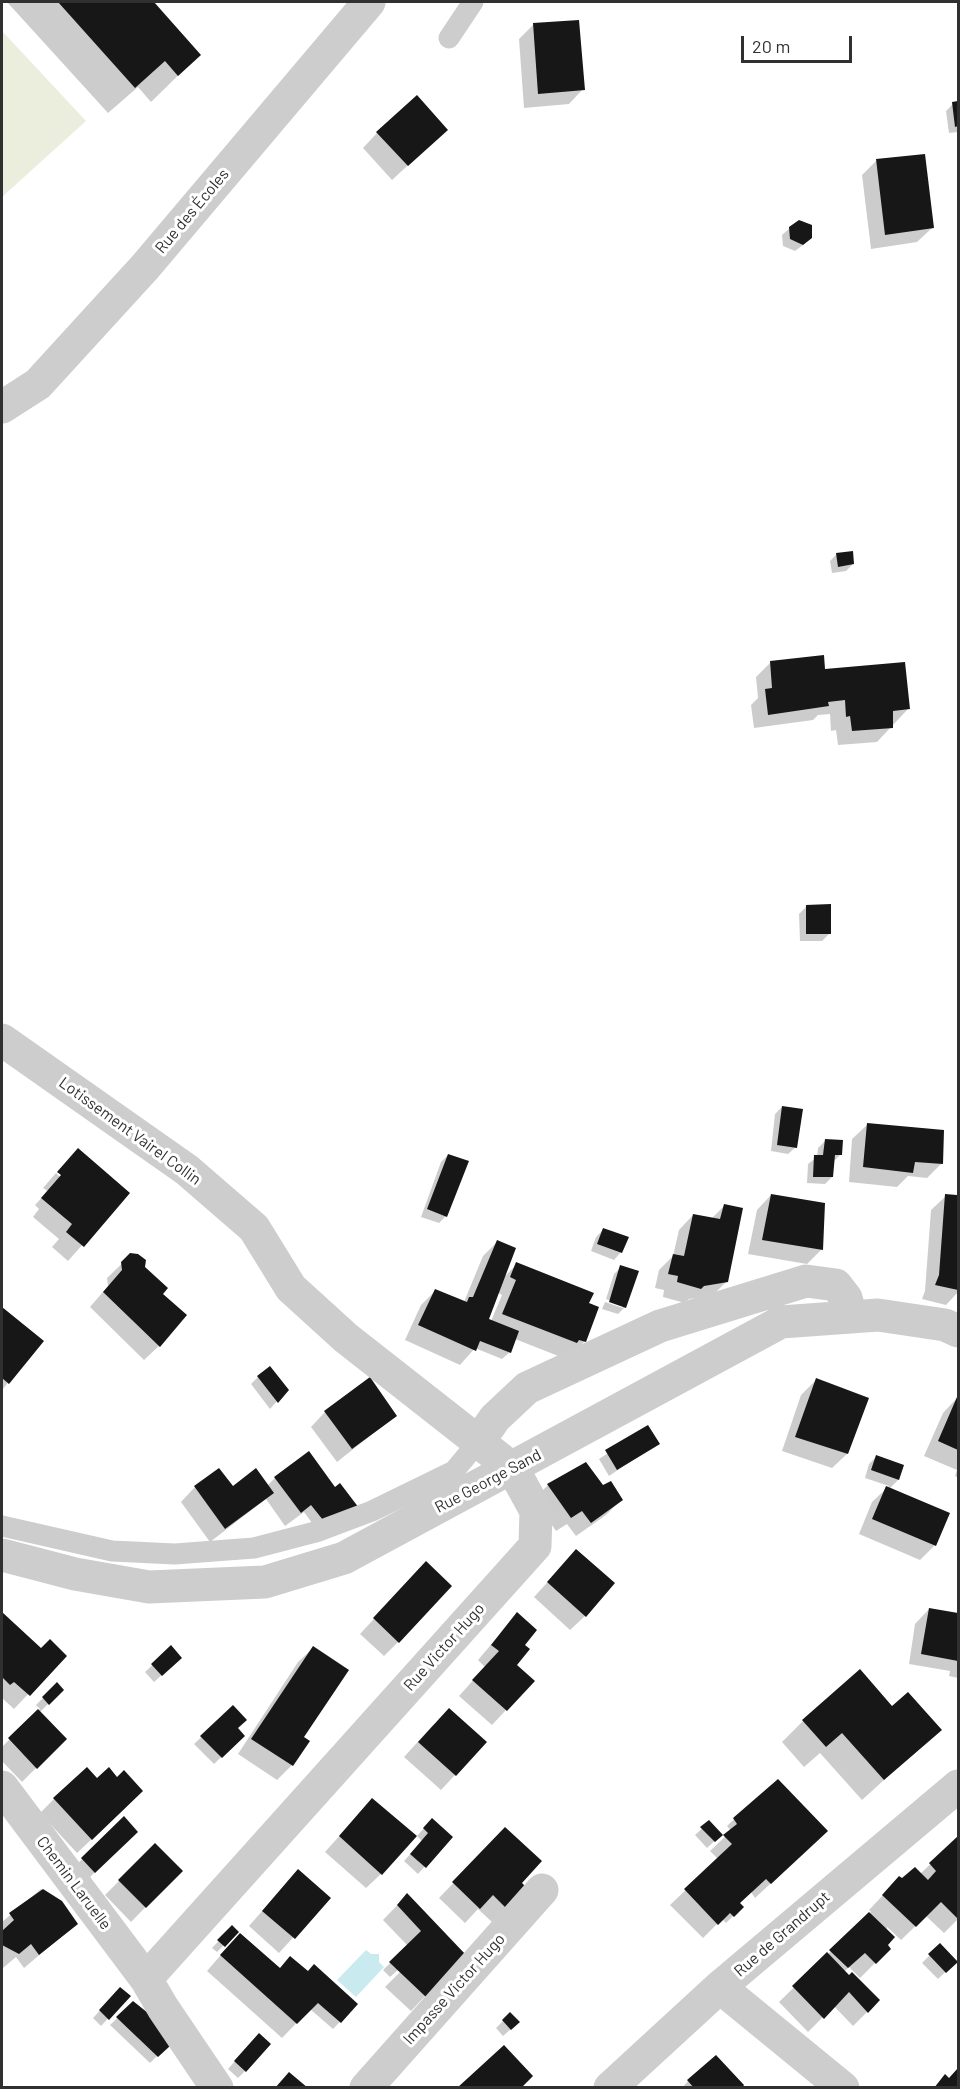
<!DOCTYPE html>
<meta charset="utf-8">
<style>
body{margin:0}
#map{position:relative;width:960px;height:2089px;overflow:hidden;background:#fff;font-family:Barlow,sans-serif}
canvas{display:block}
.frame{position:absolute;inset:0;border:3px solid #303030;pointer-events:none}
.scale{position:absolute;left:741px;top:36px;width:111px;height:27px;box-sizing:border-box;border:3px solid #303030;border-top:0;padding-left:8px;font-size:18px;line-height:21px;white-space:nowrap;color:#303030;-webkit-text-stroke:4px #fff;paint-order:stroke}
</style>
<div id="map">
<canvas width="960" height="2089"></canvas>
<div class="frame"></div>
<div class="scale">20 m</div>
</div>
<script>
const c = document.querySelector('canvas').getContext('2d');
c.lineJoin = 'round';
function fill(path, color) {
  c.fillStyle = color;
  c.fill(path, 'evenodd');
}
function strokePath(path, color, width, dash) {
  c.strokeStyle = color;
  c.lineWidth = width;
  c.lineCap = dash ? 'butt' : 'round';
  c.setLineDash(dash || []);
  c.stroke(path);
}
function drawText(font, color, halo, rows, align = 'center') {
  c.font = font + ' Barlow,sans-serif';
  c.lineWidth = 6;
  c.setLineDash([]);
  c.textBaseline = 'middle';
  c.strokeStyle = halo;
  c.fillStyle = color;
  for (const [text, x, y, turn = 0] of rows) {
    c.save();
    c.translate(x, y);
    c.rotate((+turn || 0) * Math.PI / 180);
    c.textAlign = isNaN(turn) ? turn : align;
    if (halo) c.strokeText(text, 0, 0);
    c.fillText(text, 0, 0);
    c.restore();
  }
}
fill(new Path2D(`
 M2,31L86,121L2,197Z`), '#ebeddd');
fill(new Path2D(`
 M366,1950L371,1954H379V1962L384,1967L356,1997L337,1980Z`), '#c9eaee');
fill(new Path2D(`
 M7,2H123L126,4L128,2H152L199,55L151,102L138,87L108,113Z
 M534,24L583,89L569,104L524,108L519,39Z
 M958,103V132L949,133L946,111L953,104Z
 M377,133L431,144L392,180L363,148Z
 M876,161L932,228L917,242L871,249L862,175Z
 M790,228L803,245L795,251L783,246L782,235Z
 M837,554L853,564L846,571L832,573L830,561Z
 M771,662L824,671L908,709L877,742L838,745L836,730L831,731L830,714L818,715L813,720L754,728L751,705L758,698L756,677Z
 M806,907L829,934L822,941H800L799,914Z
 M782,1107L796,1147L788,1154L771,1151L775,1114Z
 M867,1125L942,1163L927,1178L908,1176L897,1187L849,1182L852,1139Z
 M825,1141L840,1155L833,1162L832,1177L825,1184L807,1183L808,1164L817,1157L818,1148Z
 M78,1150L128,1193L68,1261L52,1247L59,1239L33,1217L39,1209L35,1205L48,1191L43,1188L56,1173L61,1178L63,1175L58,1171Z
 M448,1155L446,1216L439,1223L421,1217L441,1162Z
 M771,1195L821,1250L807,1264L748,1254L757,1210Z
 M946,1196L954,1225H958V1292L946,1305L922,1299L925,1291L931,1210Z
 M724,1206L727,1281L712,1296L689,1299L685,1303L663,1297L664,1290L655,1288L659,1270L673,1256L679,1230L693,1215L711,1219Z
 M603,1230L621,1252L614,1260L591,1251L596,1237Z
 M498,1241L503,1278L517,1264L587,1304L585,1341L570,1356L561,1357L515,1339L510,1352L502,1359L475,1348L460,1365L405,1340L421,1305L435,1291L464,1302L483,1256ZM497,1292L502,1295L491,1321L484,1326Z
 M131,1255L161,1294L159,1346L144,1360L90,1307L108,1286L107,1278Z
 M621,1267L625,1307L618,1314L602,1309L605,1302L623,1308V1305L606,1299L614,1274Z
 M2,1309L42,1341L2,1390Z
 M258,1377L287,1390L270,1409L251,1384Z
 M816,1380L847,1454L832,1468L782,1451L801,1395Z
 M957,1398L958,1399V1478L955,1476L957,1470L924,1456L943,1413Z
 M325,1412L395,1416L337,1462L311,1427Z
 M647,1427L658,1443L609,1476L599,1459Z
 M876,1457L902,1466L898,1480L889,1489L948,1514L934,1546L920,1560L859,1534L872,1502L889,1486L865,1478L869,1464Z
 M275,1478L333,1487L357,1508L315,1527L304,1512L285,1526L266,1499L210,1542L181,1502L195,1487L267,1486Z
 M548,1485L602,1487L621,1500L606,1515L576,1536L567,1524L556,1531L534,1499Z
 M576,1551L585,1616L570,1630L534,1597Z
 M412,1578L398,1642L384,1656L360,1634Z
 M929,1609L958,1614V1678L949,1676L950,1671L909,1664L915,1624Z
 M2,1614L41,1650L64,1656L14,1709L2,1698Z
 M517,1614L522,1645L515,1665L506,1710L492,1725L459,1696L485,1667L478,1660Z
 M171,1648L173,1665L154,1682L145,1672Z
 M313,1648L301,1738L308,1741L292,1765L277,1780L238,1754L298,1662Z
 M57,1684L62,1690L40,1712L65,1739L22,1782L2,1761V1747L40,1709L36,1705Z
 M233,1707L236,1728L243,1736L214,1764L194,1744Z
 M891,1708L939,1730L862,1800L820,1753L804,1767L782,1742L803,1721Z
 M434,1724L455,1775L441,1790L404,1757Z
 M54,1799L127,1806L77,1853L40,1813Z
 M358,1815L381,1874L366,1888L325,1852Z
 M124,1819L136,1832L88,1879L75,1866Z
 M734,1819L812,1845L755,1898L751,1892L739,1903L735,1914L726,1923L722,1919L703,1938L670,1905L718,1859L710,1851L731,1831L727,1826Z
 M709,1822L721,1835L707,1848L695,1835Z
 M425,1827L451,1837L418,1874L404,1861L422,1841L417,1836Z
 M958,1838V1919L944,1933L926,1916L901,1940L887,1927L886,1945L889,1949L860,1978L849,1967L844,1972L867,2012L853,2026L834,2006L808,2032L779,2002L871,1912L869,1910L885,1893L902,1880L920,1874Z
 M491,1844L525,1889L492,1922L478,1909L465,1923L439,1898Z
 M155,1845L181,1871L131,1922L105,1895Z
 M284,1886L329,1898L279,1953L249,1926Z
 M41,1889L61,1902L76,1924L24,1968L16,1957L3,1968L2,1922Z
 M407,1895L464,1955L411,2011L385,1987L402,1970H398L390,1977L383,1970L408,1946L383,1920Z
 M232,1927L237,1932L217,1952L212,1948Z
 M940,1945L956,1962L938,1979L922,1963Z
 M226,1949L279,1970L307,1972L356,2005L333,2029L310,2009L282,2038L207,1971Z
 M120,1989L129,1996L101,2026L93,2018Z
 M133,2003L168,2045L150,2063L110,2025Z
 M510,2014L511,2029L503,2036L496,2028Z
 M252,2042L245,2071L238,2078L228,2069Z
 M688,2081L740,2088H682Z`), '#0003');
fill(new Path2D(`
 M58,2H154L201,55L178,76L165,61L135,88Z
 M579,20L585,90L538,94L533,23Z
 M417,95L448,130L408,166L376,132Z
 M958,101V126L955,127L952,102Z
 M925,154L934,228L885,235L876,159Z
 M799,220L812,225V238L803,245L790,239L789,227Z
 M853,551L854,564L838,567L836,553Z
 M824,655L825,669L905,662L910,709L893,711V728L852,731L850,716L846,717L845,700L828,702L829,706L768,715L765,689L772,688L770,661Z
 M831,904V934H806V905Z
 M782,1106L803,1109L797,1148L777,1145Z
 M867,1123L944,1130L943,1164L915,1162L913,1173L863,1167Z
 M825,1139L843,1140L842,1155H835L833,1177H813L814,1155H823Z
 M78,1148L130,1193L84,1247L66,1232L72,1224L41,1198L61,1175L57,1172Z
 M448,1154L469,1161L447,1217L427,1209Z
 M771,1194L825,1203L823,1250L762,1240Z
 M945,1194L957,1195L958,1290L935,1285L939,1275Z
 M724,1204L743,1208L728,1282L704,1286L701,1289L677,1282L678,1276L668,1274L673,1254L684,1256L693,1214L720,1219Z
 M603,1228L629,1237L622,1253L597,1244Z
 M497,1240L516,1248L489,1319L519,1331L511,1353L480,1341L476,1351L418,1325L435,1289L467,1302L469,1297H473Z
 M130,1253L138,1254L146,1260L145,1267L168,1288L163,1294L187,1315L160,1347L103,1292L122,1270L121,1262Z
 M516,1262L594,1293L589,1303L599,1307L586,1342L579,1340L577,1343L502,1314L516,1280L510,1277Z
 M620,1265L639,1271L626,1308L609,1302Z
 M2,1307L44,1341L9,1384L2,1378Z
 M270,1366L289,1390L278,1403L257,1376Z
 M370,1377L397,1416L352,1449L324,1411Z
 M816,1378L869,1398L848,1454L795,1437Z
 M957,1397H958V1450L938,1441Z
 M648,1425L660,1444L617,1470L605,1450Z
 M309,1451L335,1487L340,1483L359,1508L323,1520L311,1505L301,1513L274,1477Z
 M876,1455L904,1465L899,1480L871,1470Z
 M586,1462L603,1485L611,1481L623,1500L591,1523L582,1511L571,1518L547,1484Z
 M219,1468L233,1486L256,1468L274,1493L225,1529L194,1486Z
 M886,1486L950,1513L936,1546L872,1519Z
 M576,1549L615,1583L586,1617L547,1582Z
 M426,1561L452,1586L399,1643L373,1618Z
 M929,1608L958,1613V1661L921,1654Z
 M2,1612L41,1648L50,1639L67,1656L30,1696L14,1682L10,1685L2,1677Z
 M517,1612L537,1630L525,1645L530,1649L517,1665L535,1681L507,1711L472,1680L499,1651L491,1645Z
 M171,1645L182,1658L162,1676L151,1664Z
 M313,1646L349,1670L304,1737L310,1741L293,1766L251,1739Z
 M860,1669L892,1706L908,1692L942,1730L884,1780L842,1733L826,1747L802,1720Z
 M57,1682L64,1690L49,1705L42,1697Z
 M233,1705L247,1720L238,1728L245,1736L222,1758L200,1736Z
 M449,1708L487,1742L456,1776L418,1742Z
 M38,1709L67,1739L37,1769L8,1738Z
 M87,1767L97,1778L109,1767L117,1777L124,1770L143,1791L92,1840L53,1798Z
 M778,1779L828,1831L771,1884L766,1879L740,1903L744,1907L734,1917L730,1913L718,1925L684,1889L732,1844L723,1835L737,1824L733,1818Z
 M372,1798L417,1836L382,1875L339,1836Z
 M124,1816L138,1832L95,1873L81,1858Z
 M432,1818L453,1837L426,1868L410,1854L428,1833L423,1828Z
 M709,1820L723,1835L715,1842L700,1827Z
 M505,1827L542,1861L522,1883L528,1889L507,1909L493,1895L480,1909L452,1882Z
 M958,1836V1919L941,1902L916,1927L882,1895L899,1876L902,1878L915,1867L928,1880L936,1871L929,1863Z
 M155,1843L183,1871L146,1908L118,1880Z
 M298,1869L331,1898L295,1939L262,1911Z
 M43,1889L62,1901L78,1924L39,1955L31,1944L19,1954L2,1945V1931L14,1920L9,1913Z
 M407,1893L466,1955L426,1997L389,1962L421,1931L397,1905Z
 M869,1912L895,1937L888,1945L891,1949L876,1964L865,1953L848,1968L829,1950Z
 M232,1925L239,1932L225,1947L217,1940Z
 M240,1933L280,1968L290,1956L308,1971L314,1964L358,2004L341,2023L318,2003L297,2024L220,1955Z
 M940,1943L958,1962L946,1973L928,1954Z
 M827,1952L849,1975L852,1972L880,2000L868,2013L849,1992L824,2019L792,1986Z
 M120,1987L131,1996L109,2020L99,2010Z
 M133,2001L153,2017L170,2046L158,2057L116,2017Z
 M510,2012L520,2022L511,2030L502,2020Z
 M259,2033L271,2044L246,2072L234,2061Z
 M504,2045L533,2076L521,2088H457Z
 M716,2055L744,2085L742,2088H694L687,2080Z
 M958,2068V2088H934L945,2074L949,2078Z
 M289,2072L308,2088H275Z`), '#171717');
strokePath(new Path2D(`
 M449,38L473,2
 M2,1526L112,1551L175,1554L254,1548L319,1531L372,1511L454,1471L479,1441`), '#cdcdcd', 21);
strokePath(new Path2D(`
 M2,407L38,384L145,267L369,2
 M2,1040L187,1170L254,1228L291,1288L346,1338L513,1469L536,1511L535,1546L146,1979L163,2008L217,2088
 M479,1441L495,1418L527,1388L660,1326L806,1281L836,1285L846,1298L851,1317
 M2,1555L75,1574L149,1587L265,1582L344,1558L781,1322L878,1315L945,1325L958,1331
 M2,1787L146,1979
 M722,1985L733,1998L843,2088
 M366,2088L542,1890
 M610,2088L722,1985L958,1786`), '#cdcdcd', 33);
drawText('16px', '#303030', '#fff', [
 ["Rue des Écoles",192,211,-50],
 ["Lotissement Vairel Collin",130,1131,36],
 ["Rue George Sand",488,1481,-28],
 ["Rue Victor Hugo",444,1647,-48],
 ["Chemin Laruelle",74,1883,53],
 ["Rue de Grandrupt",782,1934,-41],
 ["Impasse Victor Hugo",454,1989,-48]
]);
</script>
